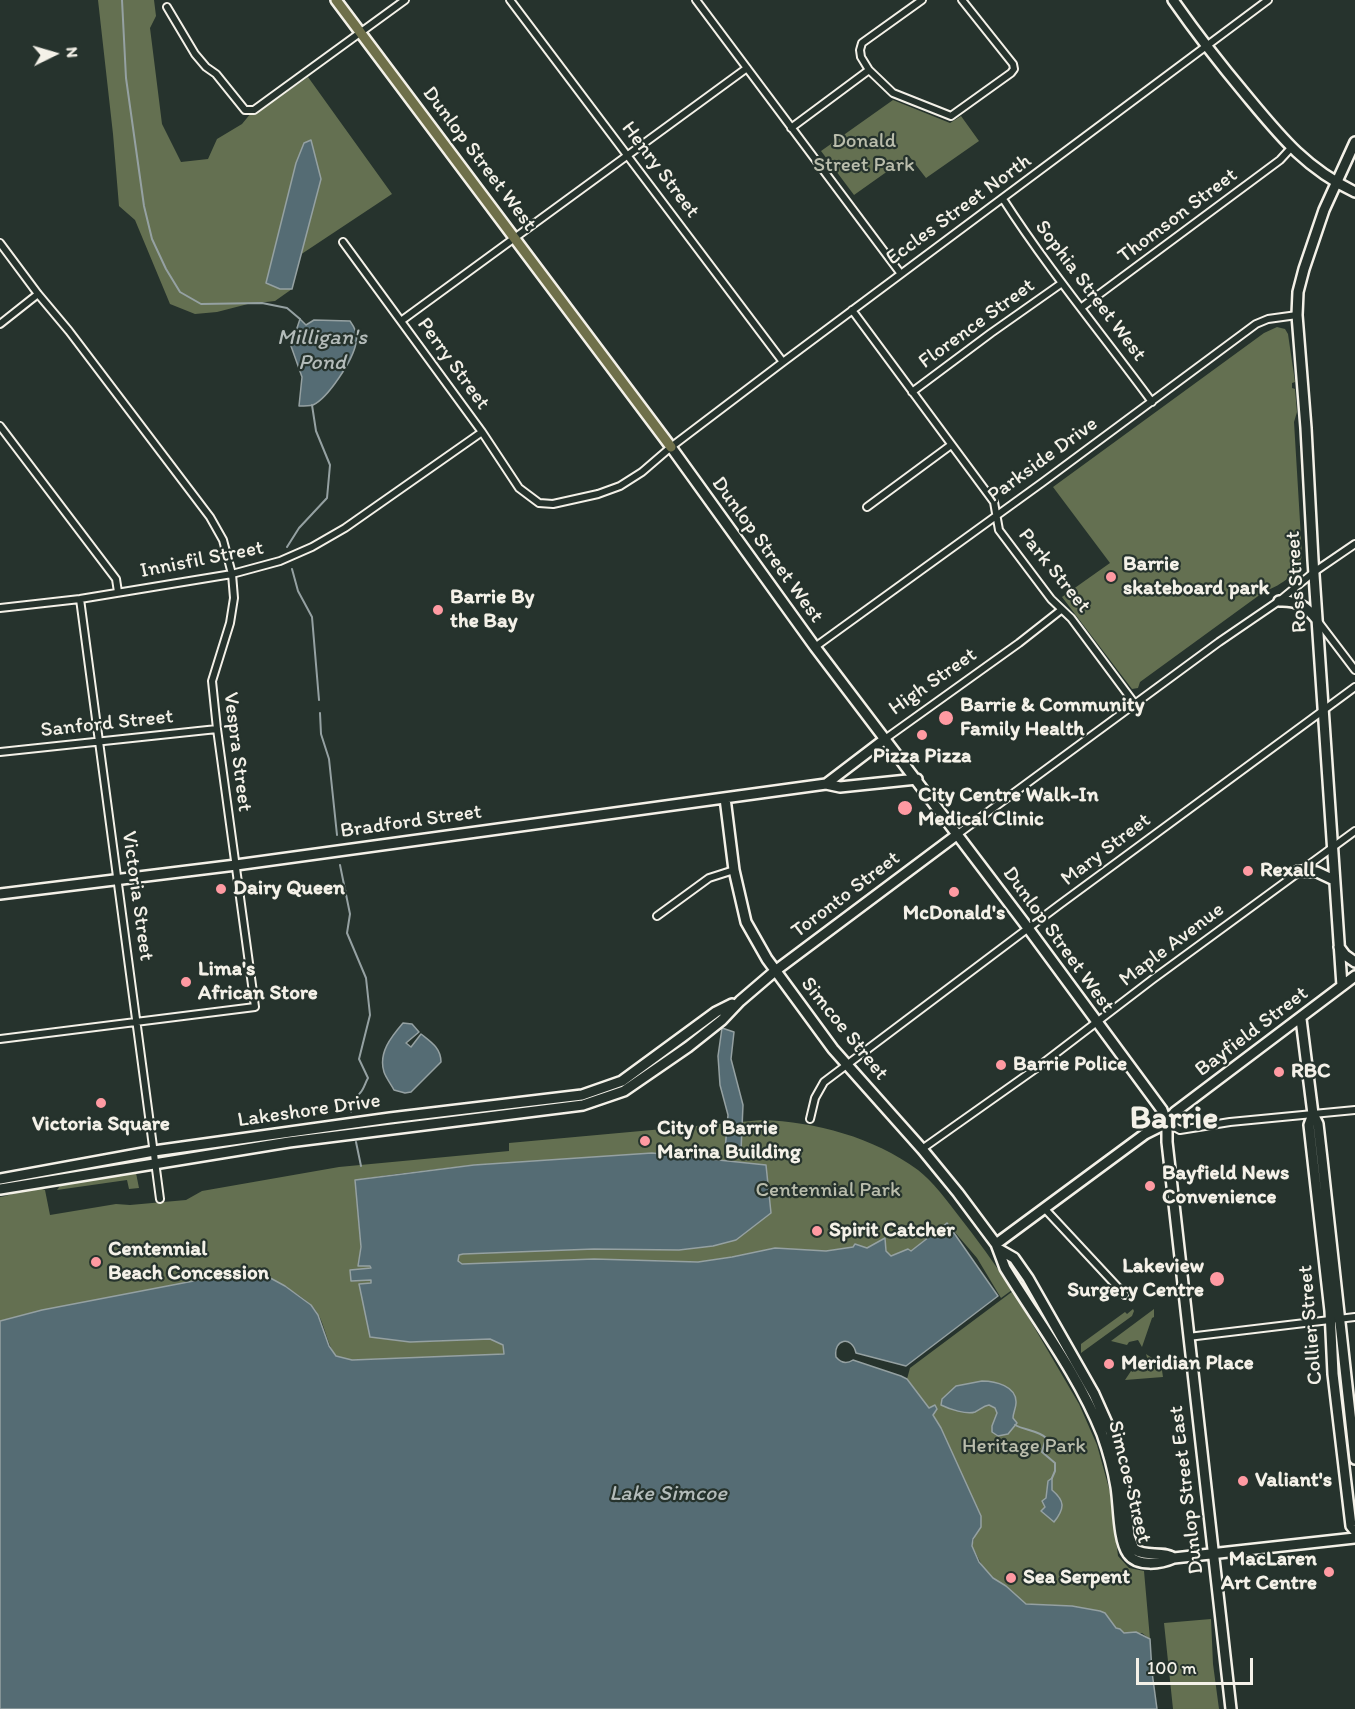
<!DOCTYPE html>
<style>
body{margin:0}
#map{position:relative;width:1355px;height:1709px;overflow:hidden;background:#26332d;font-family:Itim,sans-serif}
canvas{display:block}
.north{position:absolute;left:24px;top:24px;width:60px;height:60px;-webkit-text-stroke:4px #26332d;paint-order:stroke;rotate:85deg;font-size:16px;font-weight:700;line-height:24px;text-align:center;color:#f4f1e8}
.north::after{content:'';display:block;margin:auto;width:21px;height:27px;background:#f4f1e8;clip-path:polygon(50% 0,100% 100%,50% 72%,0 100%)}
.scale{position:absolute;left:1136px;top:1658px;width:117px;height:27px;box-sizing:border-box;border:3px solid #f4f1e8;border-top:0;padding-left:8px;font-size:18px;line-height:21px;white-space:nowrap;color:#f4f1e8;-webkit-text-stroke:4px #26332d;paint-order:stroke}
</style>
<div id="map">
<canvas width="1355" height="1709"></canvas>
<div class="north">N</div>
<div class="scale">100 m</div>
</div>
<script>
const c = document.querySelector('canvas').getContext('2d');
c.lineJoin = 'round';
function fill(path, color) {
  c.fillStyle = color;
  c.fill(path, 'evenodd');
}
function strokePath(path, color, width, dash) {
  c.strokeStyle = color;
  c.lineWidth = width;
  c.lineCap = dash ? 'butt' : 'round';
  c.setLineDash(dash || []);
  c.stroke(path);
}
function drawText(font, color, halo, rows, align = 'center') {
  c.font = font + ' Itim,sans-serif';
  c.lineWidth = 4.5;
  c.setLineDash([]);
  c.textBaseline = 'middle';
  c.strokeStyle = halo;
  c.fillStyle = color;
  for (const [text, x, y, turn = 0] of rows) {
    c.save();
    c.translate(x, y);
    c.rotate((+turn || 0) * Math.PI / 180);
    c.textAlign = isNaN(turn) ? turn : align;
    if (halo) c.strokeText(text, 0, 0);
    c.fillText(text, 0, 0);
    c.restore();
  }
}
fill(new Path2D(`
 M98,0H154L156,16L150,28L162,124L181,162L208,159L217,139L242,124L256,107L278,98L308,77L392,194L300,255L321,179L304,143L296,163L266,283L280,289H292L275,301L248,304L217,312L195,314L170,304L135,220L119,206L113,134Z
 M893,100L950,123L961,116L979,141L926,178L909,156L854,195L821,151Z
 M1277,327L1285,329L1288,334L1295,382L1292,383V388L1295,389L1297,412L1294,422L1302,555C1299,573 1282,585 1265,591L1140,682L1138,688L1132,689L1062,597L1110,563L1053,487L1264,333Z
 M762,1120C816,1122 873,1137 918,1170C933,1182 946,1199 958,1215C977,1239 995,1264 1012,1290L1001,1298L977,1258L947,1223L911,1251L908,1249L891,1256L886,1251L885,1238L867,1248L855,1244L853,1247L826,1251L775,1248L732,1257L698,1262L594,1259L462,1264L458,1261L459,1255L463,1254C507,1252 551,1249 595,1249C643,1249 689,1252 736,1240L748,1163L663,1153L474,1165L396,1174L355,1180L361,1247L358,1266H370L371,1268L350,1271L352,1281L371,1279L372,1283L360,1284L370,1337L410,1342L490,1339L503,1345L504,1354L498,1355L351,1360L336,1356C325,1341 325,1320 313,1307C306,1299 293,1292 285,1286L42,1310L0,1321V1197C14,1195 31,1184 45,1190L50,1215L116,1204L130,1205L186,1200L202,1191L339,1167L509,1151V1143Z
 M136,1173L139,1188L129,1189L127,1180L57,1190L62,1183Z
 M1013,1291L1079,1404L1097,1445L1110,1492L1118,1556L1129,1568L1144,1571L1150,1639L1142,1633L1124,1634L1116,1628L1109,1618L1100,1611L1072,1606L1026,1604L985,1571L972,1546L981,1516L941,1428L933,1414L937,1409L929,1408L907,1379L910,1368Z
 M1133,1309L1134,1311L1132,1316L1081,1353V1344L1125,1312L1127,1314Z
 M1154,1309V1317L1152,1318L1142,1347L1138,1340L1129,1342L1127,1345L1111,1341Z
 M1146,1354L1161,1364L1163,1377L1125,1380L1131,1371L1133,1372L1136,1367L1139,1368L1140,1363L1148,1361Z
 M1211,1619L1213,1664L1219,1709H1173L1164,1623Z`), '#647051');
const water = new Path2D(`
 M311,140L321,179L292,289H280L266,283L296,163L304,143Z
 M300,319L306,325L314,320L350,321C355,328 358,334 356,343C353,360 328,398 313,405C309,406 303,406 299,406L302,377L291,346Z
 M403,1023L412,1024L419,1032L406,1043L411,1047L421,1034C431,1042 441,1048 441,1062L411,1092L405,1093L394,1090C391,1084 386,1078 384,1072C378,1053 391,1037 403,1023Z
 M722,1028L734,1032L731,1059L743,1105L741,1151L725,1150L728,1115L720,1085L718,1056Z
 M652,1153L766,1165L771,1213L736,1240L713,1246L679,1250L594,1249L463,1254L459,1255L458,1261L462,1264L594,1259L698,1262L732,1257L775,1248L826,1251L853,1247L855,1244L867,1248L885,1238L886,1251L891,1256L908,1249L911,1251L947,1223L998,1296L906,1366L856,1353C852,1335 833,1339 836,1357C841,1363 847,1364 853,1360L901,1376L907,1379L929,1408L935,1405L937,1409L933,1415L941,1428L981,1516V1527L973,1539L972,1546L979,1562L993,1578L1006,1586L1026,1604L1072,1606L1100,1611L1105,1613L1116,1628L1120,1629L1124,1633L1136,1632L1150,1639L1152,1672L1157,1709H0V1321L42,1310L251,1270L263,1274L285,1286L311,1305L318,1315L329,1346L336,1356L352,1360L504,1354L503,1345L490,1339L410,1342L370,1337L359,1284L371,1283V1280L351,1281L350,1270L371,1268L370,1266H358L361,1247L355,1180L474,1165Z
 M982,1381C995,1381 1017,1386 1016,1403C1016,1408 1013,1413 1013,1418L1017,1423L1008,1434L998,1436L992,1432V1426L997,1413L995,1408L989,1405C983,1406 981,1409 975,1412C967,1415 949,1409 941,1405L942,1399L956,1386Z
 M1052,1478V1490C1065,1501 1065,1508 1054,1522L1041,1511L1045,1507L1042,1501L1046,1498L1048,1481Z`);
fill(water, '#556c74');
strokePath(water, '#95a1a2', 1.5);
strokePath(new Path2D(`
 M122,0L126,78L144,206L152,239L166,269L180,292L201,304L262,303L287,308L300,319
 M287,547L299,528L327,498L330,465L316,431L312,405
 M292,569L298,591L312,617L319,700
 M320,713L321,734L329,759L337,835
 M340,865L350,914L347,933L366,978L370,1015L359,1059L368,1078C365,1083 364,1089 360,1093C354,1101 350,1102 351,1112
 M356,1142L361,1166
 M1015,1425C1024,1430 1040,1431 1046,1438L1042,1452L1055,1463V1471L1052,1478`), '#95a1a2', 2);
const street = new Path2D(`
 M510,0L783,362
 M696,0L901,274
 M922,0L862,43L860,50L861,57L869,70L893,93L951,116L1011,73L1014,69L1013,64L962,0
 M167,7L195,54L206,67L216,74L245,110H254L405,0
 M791,128L869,70
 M1003,199C1048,269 1102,334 1152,402
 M343,242L482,432L519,488L539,503L553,504L598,494L620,486L642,472L671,447L783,362L1268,0
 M0,243L38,294L69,331L210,517L223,540L232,574L234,598L230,623L212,681L217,729L255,1007L0,1039
 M1082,307L1280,160L1291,148
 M852,310L994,502L999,530L1051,599L1071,618L1135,704
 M401,321L747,68
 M0,324L38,294
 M912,392L991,333L1062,283
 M0,426L116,579L118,592
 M867,507L951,445
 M80,599L160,1199
 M0,608L80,599L232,574L280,561L312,547L345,528L482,432
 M1317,620L1355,670
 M815,647L1043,482L1256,324L1268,319L1297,315
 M885,739L1019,643L1061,610
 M0,752L217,729
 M958,834L1219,642L1279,601L1314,572L1355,544
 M657,916L709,878L734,870
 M810,1119L815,1098L824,1082L1059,905L1355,687
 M1167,1123L1180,1130L1230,1122L1355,1110
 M922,1149L1038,1067L1153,979L1355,831
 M1044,1208L1125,1295
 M1188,1337L1355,1317`);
const secondary = new Path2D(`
 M1173,0C1196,33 1220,64 1246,95C1280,136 1305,168 1355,192
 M671,447L815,647L1028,928L1162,1110L1167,1123V1142L1231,1709
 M1279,601C1297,600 1306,606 1317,620
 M826,784L885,739
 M725,798L734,870L746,922L767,959L833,1049L922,1149L958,1193L996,1244L1005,1268C1038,1322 1078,1374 1102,1434C1108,1451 1113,1469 1116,1487C1119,1505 1118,1540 1128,1554C1137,1567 1161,1564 1174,1558L1355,1538
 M1298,871L1317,872L1334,880
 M0,894L236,865L826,784L840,787L917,779
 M1339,947L1345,955L1355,962
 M1342,986L1313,560L1306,428L1297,315L1298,292L1304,269L1324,210L1355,142
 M1301,1019L1313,1114L1318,1124L1322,1159L1355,1459
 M1313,1114L1309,1125L1330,1311L1333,1374L1351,1526L1355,1531
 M0,1179L154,1151L390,1118L582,1095L622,1081L716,1012L732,1004
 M0,1189L289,1142L583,1105L624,1091L688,1047L722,1020L740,1001L775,971L958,834
 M996,1244L1145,1134L1167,1123L1175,1112L1355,976
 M1000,1250L1014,1258L1028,1278L1094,1394L1111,1432L1123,1478L1129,1536L1134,1549C1147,1558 1161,1550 1174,1558`);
const primary = new Path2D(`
 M336,0L671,447`);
strokePath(street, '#f4f1e8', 10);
strokePath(secondary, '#f4f1e8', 14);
strokePath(primary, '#f4f1e8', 14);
strokePath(street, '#26332d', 6);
strokePath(secondary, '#26332d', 9);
strokePath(primary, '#6f704a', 9);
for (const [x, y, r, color] of [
 [1111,577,6,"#ff9aa2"],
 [438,610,6,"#ff9aa2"],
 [946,718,8,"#ff9aa2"],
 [922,735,6,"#ff9aa2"],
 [905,808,8,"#ff9aa2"],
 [1248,871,6,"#ff9aa2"],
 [221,889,6,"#ff9aa2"],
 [954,892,6,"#ff9aa2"],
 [186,982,6,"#ff9aa2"],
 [1001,1065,6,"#ff9aa2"],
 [1279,1072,6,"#ff9aa2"],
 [101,1103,6,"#ff9aa2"],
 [645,1141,6,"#ff9aa2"],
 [1150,1186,6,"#ff9aa2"],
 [817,1231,6,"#ff9aa2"],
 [96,1262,6,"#ff9aa2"],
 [1217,1279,8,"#ff9aa2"],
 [1109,1364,6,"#ff9aa2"],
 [1243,1481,6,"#ff9aa2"],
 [1329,1572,6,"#ff9aa2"],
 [1011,1578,6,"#ff9aa2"]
]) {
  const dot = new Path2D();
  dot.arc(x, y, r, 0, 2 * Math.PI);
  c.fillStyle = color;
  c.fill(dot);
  strokePath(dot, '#26332d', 2);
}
drawText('21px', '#babdac', '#26332d', [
 ["Donald",864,142],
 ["Street Park",864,166],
 ["Centennial Park",828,1191],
 ["Heritage Park",1024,1447]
]);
drawText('21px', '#f4f1e8', '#26332d', [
 ["Dunlop Street West",479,159,53],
 ["Henry Street",660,170,53],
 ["Eccles Street North",959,210,-36],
 ["Thomson Street",1178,216,-37],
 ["Sophia Street West",1090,291,53],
 ["Florence Street",977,324,-36],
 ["Perry Street",453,364,54],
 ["Parkside Drive",1043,460,-36],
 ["Dunlop Street West",767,550,54],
 ["Innisfil Street",202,560,-11],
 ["Park Street",1054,571,51],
 ["Ross Street",1297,582,-94],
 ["High Street",933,682,-35],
 ["Sanford Street",107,724,-6],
 ["Vespra Street",237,752,83],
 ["Bradford Street",411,822,-8],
 ["Mary Street",1106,850,-37],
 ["Toronto Street",846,895,-37],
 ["Victoria Street",137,896,82],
 ["Dunlop Street West",1058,940,54],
 ["Maple Avenue",1172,945,-37],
 ["Simcoe Street",844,1029,51],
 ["Bayfield Street",1252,1032,-37],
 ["Lakeshore Drive",309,1111,-8],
 ["Collier Street",1311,1325,-95],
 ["Simcoe Street",1129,1482,76],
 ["Dunlop Street East",1187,1490,-97]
]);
drawText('bold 21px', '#f4f1e8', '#26332d', [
 ["Barrie",1123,565],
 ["skateboard park",1123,589],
 ["Barrie By",450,598],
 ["the Bay",450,622],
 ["Barrie & Community",960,706],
 ["Family Health",960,730],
 ["Pizza Pizza",922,757,"center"],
 ["City Centre Walk-In",918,796],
 ["Medical Clinic",918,820],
 ["Rexall",1260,871],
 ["Dairy Queen",233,889],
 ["McDonald's",954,914,"center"],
 ["Lima's",198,970],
 ["African Store",198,994],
 ["Barrie Police",1013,1065],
 ["RBC",1291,1072],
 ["Victoria Square",101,1125,"center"],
 ["City of Barrie",657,1129],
 ["Marina Building",657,1153],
 ["Bayfield News",1162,1174],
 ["Convenience",1162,1198],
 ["Spirit Catcher",829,1231],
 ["Centennial",108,1250],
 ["Beach Concession",108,1274],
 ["Lakeview",1204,1267,"right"],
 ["Surgery Centre",1204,1291,"right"],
 ["Meridian Place",1121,1364],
 ["Valiant's",1255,1481],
 ["MacLaren",1317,1560,"right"],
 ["Art Centre",1317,1584,"right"],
 ["Sea Serpent",1023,1578]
], 'left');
drawText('italic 22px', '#b4bcba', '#26332d', [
 ["Milligan's",322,338],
 ["Pond",322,363],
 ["Lake Simcoe",668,1494]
]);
drawText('bold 33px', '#f4f1e8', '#26332d', [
 ["Barrie",1174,1120]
]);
</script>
